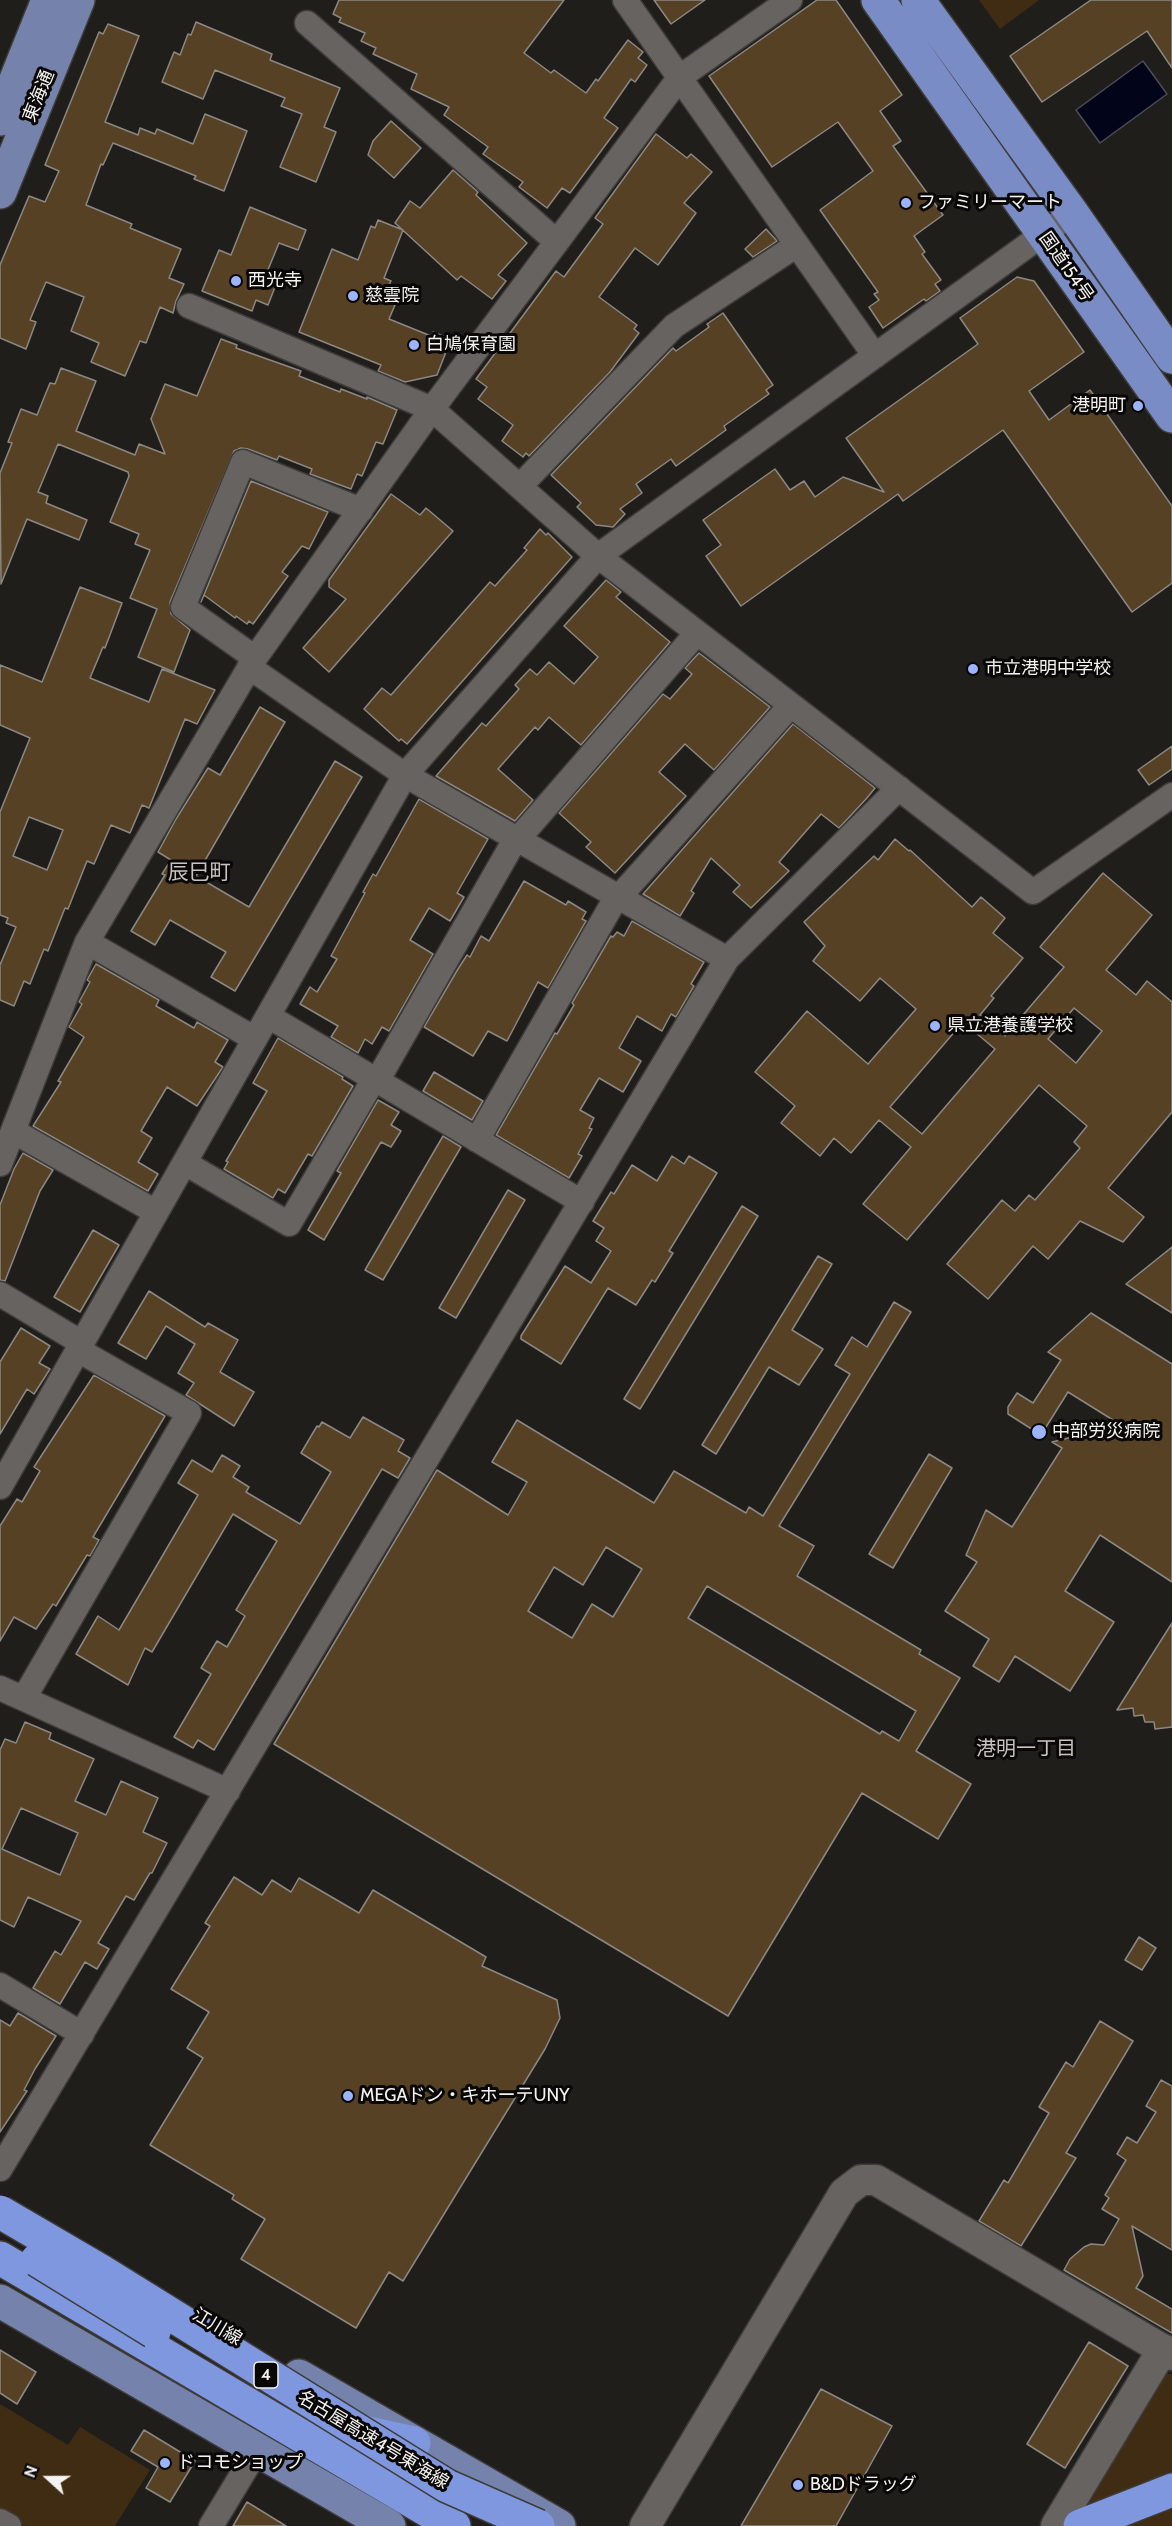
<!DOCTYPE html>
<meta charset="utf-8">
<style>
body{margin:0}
#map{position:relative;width:1172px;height:2526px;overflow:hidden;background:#201e1b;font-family:Cabin,sans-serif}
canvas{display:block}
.north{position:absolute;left:18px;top:2448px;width:60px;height:60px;-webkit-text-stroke:4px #090807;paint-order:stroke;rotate:291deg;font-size:16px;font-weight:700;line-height:24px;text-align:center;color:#f5f3f1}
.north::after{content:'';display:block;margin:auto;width:21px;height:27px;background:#f5f3f1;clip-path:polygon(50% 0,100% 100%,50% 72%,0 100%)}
</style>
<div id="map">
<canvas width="1172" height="2526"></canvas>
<div class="north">N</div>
</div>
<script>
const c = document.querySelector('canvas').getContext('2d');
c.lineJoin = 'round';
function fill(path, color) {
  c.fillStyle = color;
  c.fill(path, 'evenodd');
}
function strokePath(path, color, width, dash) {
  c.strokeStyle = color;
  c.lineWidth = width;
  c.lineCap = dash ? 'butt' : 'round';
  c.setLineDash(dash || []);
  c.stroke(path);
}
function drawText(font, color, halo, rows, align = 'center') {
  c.font = font + ' Cabin,"Noto Sans JP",sans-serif';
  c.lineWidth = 6;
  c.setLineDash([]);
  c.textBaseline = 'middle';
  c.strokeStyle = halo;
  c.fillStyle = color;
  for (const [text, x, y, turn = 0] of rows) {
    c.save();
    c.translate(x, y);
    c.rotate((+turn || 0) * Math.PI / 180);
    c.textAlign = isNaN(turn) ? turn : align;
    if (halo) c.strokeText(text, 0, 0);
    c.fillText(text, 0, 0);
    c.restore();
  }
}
fill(new Path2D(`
 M979,0H1039L1000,29Z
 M1165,2374H1172V2526H1075Z
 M0,2404L68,2445L80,2427L150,2470L115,2526H25L0,2511Z`), '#3f2c13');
const water = new Path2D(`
 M1143,61L1167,94L1100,143L1076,110Z`);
fill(water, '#02041a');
strokePath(water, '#4b4c5a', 1.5);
const building = new Path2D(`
 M339,0H564L524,53L551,73L554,70L586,93L596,79L598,81L628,40L643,52L638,58L647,65L635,82L631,79L604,118L618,128L570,193L562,188L547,208L519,187L523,182L483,154L488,147L444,115L449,107L411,89L417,74L373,54L376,48L361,41L365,33L339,22L341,18L333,14Z
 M654,0H705L671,24Z
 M817,0H836L902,95L880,111L901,141L893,146L943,215L914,236L925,252L922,254L941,280L935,284L940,291L926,301L924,299L883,328L869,307L879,300L874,294L878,292L820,210L873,171L838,122L772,167L709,76Z
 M1091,0H1172V68L1147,31L1042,102L1010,56Z
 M196,22L272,54L270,60L340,88L324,127L336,132L316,182L280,167L302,114L281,106L285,98L215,70L203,99L162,82L174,52L180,55L188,34L191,35Z
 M108,24L139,36L105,122L138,135L140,128L155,134L157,129L193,144L205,114L247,131L224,191L194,179L196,176L113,143L103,165L101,164L86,205L132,224L130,228L181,249L169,278L184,284L176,301L173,313L160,307L146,343L140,341L125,376L91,362L99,343L71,331L84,297L46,282L30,320L36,322L26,349L0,338V265L29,196L45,202L59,171L45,165L99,32L103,34Z
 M391,121L421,148L394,178L368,155L373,141Z
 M656,134L687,158L691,154L712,172L684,203L696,213L658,265L635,248L599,297L637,325L634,329L639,333L610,372L529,456L526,453L523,457L502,441L513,425L478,399L487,387L476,379L556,271L564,277L603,224L595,218Z
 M453,170L478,192L476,195L527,243L498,275L506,281L492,299L461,276L457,280L395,223L410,201L420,208Z
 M250,207L306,230L298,250L279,243L265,277L277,282L268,305L256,300L252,311L202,291L219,250L231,255Z
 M378,220L403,230L384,278L391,281L386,292L398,298L389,319L431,336L433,332L451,339L437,375L405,382L378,371L381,365L299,332L332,249L358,260L371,226L375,228Z
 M766,229L777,241L753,257L745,249Z
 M1017,277L1034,281L1084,352L1029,391L1049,420L1090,390L1172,506V583L1132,612L1003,430L903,501L898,494L741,606L706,556L721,545L703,520L775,469L790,490L804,481L815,497L843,477L884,492L846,438L978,344L960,318Z
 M723,313L773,385L766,390L769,394L724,426L726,430L676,466L671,459L636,484L642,493L620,509L625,514L613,527L596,525L577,507L581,503L551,475L673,348L676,351L709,327L707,324Z
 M221,339L237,345L236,348L301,371L299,376L340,392L341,389L367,399V397L397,410L383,444L376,442L362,476L357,474L351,489L310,474L312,469L279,456L277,460L248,449L241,448L234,451L170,602L171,614L190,630L174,672L138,657L157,609L130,598L150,550L135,544L139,534L110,522L129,476L128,472L58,444L38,492L48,496L46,503L87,520L79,540L27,519L1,584L0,473L12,443L8,442L21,409L37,415L50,383L55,384L61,368L96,381L76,431L135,455L139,444L165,454L151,419L165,384L197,396Z
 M251,481L328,512L309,549L302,546L282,572L288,576L253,624L249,621L247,624L236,616L235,618L204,595L201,602Z
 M391,494L420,515L426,508L453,531L329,672L303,648L346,599L329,587V580Z
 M540,529L546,535L548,533L572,557L407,744L401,739L399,741L364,709L382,688L391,695L490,582L495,586L527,550L524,548Z
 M606,580L621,592L616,597L670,642L581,745L549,717L538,730L535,727L498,769L533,800L515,821L436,776L482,723L486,726L519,689L515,685L530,669L537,675L549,662L574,684L598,657L564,626Z
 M80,587L122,603L105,648L103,647L90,678L149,702L162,669L215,690L197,724L185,719L149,808L142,805L130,833L111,825L94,864L87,861L68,909L65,908L48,951L44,949L30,984L24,981L14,1006L0,1000V965L16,927L6,923L8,918L0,915V812L30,738L0,725V665L42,682ZM29,817L63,830L47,870L13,856Z
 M699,653L770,707L714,770L685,744L659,772L686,796L615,873L586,847L591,842L559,813L663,694L670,699L692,674L685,668Z
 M260,707L285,722L196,876L249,907L335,761L362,777L235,991L211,977L226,952L170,920L155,945L131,931L165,875L162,874L171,860L158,852L176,819L208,768L220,775Z
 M793,724L875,788L867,798L839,828L821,814L779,862L789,871L751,908L733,892L740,885L711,858L691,891L694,893L680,916L643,894Z
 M1172,746V769L1149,785L1138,770Z
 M419,799L488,839L457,893L464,897L450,921L429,908L410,940L433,954L389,1031L382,1027L372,1044L365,1039L358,1053L331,1037L338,1026L300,1004L310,987L317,992L337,959L331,956L365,893L363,892L373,874L376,876Z
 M895,839L909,851L910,850L972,907L981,897L1005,918L993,933L1023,958L991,996L994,998L980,1015L1005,1036L1064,967L1040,947L1103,873L1152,915L1106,970L1136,995L1147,981L1172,1002V1112L1108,1188L1144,1217L1123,1242L1080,1221L1048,1259L1033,1246L988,1299L947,1264L1002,1200L1015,1211L1029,1195L1035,1200L1080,1148L1074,1142L1087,1126L1039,1085L907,1240L863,1204L911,1147L879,1120L851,1153L834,1138L820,1156L781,1123L795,1106L755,1072L807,1011L868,1064L916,1009L880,978L860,1001L813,961L825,946L804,922L874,856L878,860ZM1074,1008L1102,1031L1076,1063L1048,1039ZM963,1022L995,1049L922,1134L890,1107Z
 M524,881L566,905L568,901L586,912L582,919L586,921L548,988L538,982L507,1041L488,1031L473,1056L424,1027L458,969L467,955L470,957L481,936L489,941Z
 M632,921L704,962L691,984L694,986L676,1017L671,1014L662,1031L637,1016L619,1048L641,1061L623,1092L599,1078L580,1110L594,1118L589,1128L592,1129L578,1154L582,1156L569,1178L496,1135L555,1033L557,1034L574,1005L572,1003L611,936L613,937L617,932L624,936Z
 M96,964L159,1000L156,1006L194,1028L197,1022L228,1040L215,1062L223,1067L197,1106L167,1087L141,1131L152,1138L138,1162L158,1174L148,1191L33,1126L61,1082L58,1081L84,1037L69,1027L82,1004L79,1002L90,982L87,980Z
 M278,1038L343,1077L342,1079L353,1086L312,1156L308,1154L285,1193L278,1189L273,1198L224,1169L228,1162L226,1161L267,1091L253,1083Z
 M434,1072L483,1101L472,1120L423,1091Z
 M378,1100L399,1112L391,1125L401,1131L391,1147L381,1142L324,1240L308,1230L341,1173L337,1171Z
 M443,1136L461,1147L383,1280L365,1270Z
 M23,1153L53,1170L40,1191L5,1281L0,1280V1205L14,1169Z
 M672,1156L684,1164L689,1156L717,1173L669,1251L673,1253L655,1282L652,1280L636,1305L608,1288L561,1364L521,1339V1336L565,1266L591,1283L611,1251L596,1241L604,1228L593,1221L611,1192L614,1194L632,1165L657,1181Z
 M508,1190L525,1200L456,1318L439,1308Z
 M742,1206L758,1216L640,1409L624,1399Z
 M93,1230L119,1245L80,1312L54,1297Z
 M1172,1247V1313L1126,1284Z
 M818,1256L832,1264L792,1330L823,1349L799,1385L769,1367L716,1454L702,1445Z
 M149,1291L205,1327L208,1323L238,1340L220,1372L254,1392L234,1426L186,1395L194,1383L178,1373L195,1344L166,1326L146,1359L118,1343Z
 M894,1302L911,1312L779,1526L814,1546L797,1576L921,1650L919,1654L960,1678L916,1751L971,1784L938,1839L862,1793L728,2016L274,1744L437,1470L508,1515L527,1482L492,1462L517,1420L654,1503L674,1471L746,1513L749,1507L763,1516L850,1374L835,1365L852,1337L867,1347ZM606,1547L642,1569L613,1617L592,1604L572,1638L528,1611L554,1567L583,1585ZM707,1586L916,1711L899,1741L882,1731L880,1734L688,1618Z
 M1091,1313L1172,1364V1582L1100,1535L1065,1591L1114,1622L1070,1691L1015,1656L999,1682L973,1666L989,1639L945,1611L977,1562L966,1555L986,1510L1012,1527L1062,1448L1052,1442L1121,1425L1068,1392L1041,1435L1008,1414V1407L1017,1393L1033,1403L1061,1360L1048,1352Z
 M21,1328L50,1346L39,1363L50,1369L34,1394L27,1389L0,1434V1362Z
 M94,1375L165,1416L93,1537L99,1540L90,1556L87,1555L56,1606L53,1604L36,1629L14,1617L0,1641V1526L17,1499L22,1502L40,1471L34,1467Z
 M363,1417L404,1440L398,1451L410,1458L398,1478L382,1469L214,1750L198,1740L193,1748L174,1737L211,1674L201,1668L217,1641L227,1647L245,1616L236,1610L277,1541L233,1514L152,1652L145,1648L128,1685L76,1654L98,1616L119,1630L198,1495L178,1483L192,1460L212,1472L222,1455L240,1466L233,1477L249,1487L246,1492L300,1524L331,1472L301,1453L317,1426L319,1427L322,1422L350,1438Z
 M929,1454L952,1468L893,1568L869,1554Z
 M1172,1623V1727L1155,1729L1154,1722H1145L1143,1715L1134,1716L1133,1708L1117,1710Z
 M25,1722L51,1733L49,1739L94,1759L75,1801L106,1815L121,1781L158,1798L143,1832L167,1843L152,1873H150L134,1900L126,1896L98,1943L109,1949L97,1969L85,1962L60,2004L33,1988L55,1951L61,1955L81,1921L28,1897L14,1927L0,1920V1750L5,1739L16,1743ZM21,1808L78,1833L60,1875L2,1849Z
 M234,1877L262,1895L272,1880L291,1892L299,1878L359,1913L373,1890L486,1957L482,1966L557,2000L560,2018L545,2049L403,2281L389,2272L356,2328L241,2259L265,2219L232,2199L234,2195L150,2145L203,2058L187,2048L209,2012L171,1989L210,1926L205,1923Z
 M1139,1937L1156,1948L1142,1970L1125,1960Z
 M18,2013L56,2036L35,2069L24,2090L27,2091L0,2132V2020L10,2026Z
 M1100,2021L1133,2041L1066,2153L1076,2158L1021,2246L979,2221L1004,2180L1008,2183L1049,2113L1039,2107L1066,2062L1073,2067Z
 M1161,2080L1172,2086V2250L1132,2226L1143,2276L1136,2288L1172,2309V2333L1064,2270L1070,2259L1084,2247L1091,2244L1104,2245L1119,2219L1102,2209L1109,2198L1105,2195L1126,2160L1117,2154L1127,2137L1137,2143L1156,2112L1146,2106Z
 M1089,2342L1128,2366L1065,2468L1027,2444Z
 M0,2350L36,2372L17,2404L0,2393Z
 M821,2389L892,2426L836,2526H741Z
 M144,2430L195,2461L170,2502L146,2488L158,2467L131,2451Z
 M247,2502L286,2526H233Z`);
fill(building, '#564124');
strokePath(building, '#8b8884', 1.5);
const minor = new Path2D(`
 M625,0L875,356
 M307,23L557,242
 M189,306L432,409L598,556L1033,892L1172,795
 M520,486L674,326L797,245
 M255,658L183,607L243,462L361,510
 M249,667L405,775L727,959
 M518,839L697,633
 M619,897L791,705
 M87,942L255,1039
 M268,1016L582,1202
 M377,1081L516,838
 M13,1131L156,1212
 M477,1140L617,896
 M185,1163L289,1224L374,1079
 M0,1164L87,942L255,658L432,409L680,77L790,0
 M0,1294L82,1343
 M0,1487L405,775L598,556L1057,224
 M0,1688L228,1791
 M24,1698L189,1413L78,1350
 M0,1985L82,2034
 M0,2169L727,959L899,788
 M0,2521L9,2526
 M211,2526L257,2450`);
const tertiary = new Path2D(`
 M645,2526L844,2193L861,2180H876L1172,2355
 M1056,2526L1163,2349`);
const primary = new Path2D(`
 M0,119L48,0
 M0,192L78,0
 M0,2301L389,2526
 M299,2376L559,2526`);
const trunk = new Path2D(`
 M878,0L1172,416
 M918,0L1072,213L1172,357`);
const motorway = new Path2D(`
 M0,2258L454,2526
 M363,2432L414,2443
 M1080,2526L1172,2490`);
strokePath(minor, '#3e3c3a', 27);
strokePath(tertiary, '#3e3c3a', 33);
strokePath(primary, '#3e3c3a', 36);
strokePath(trunk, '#3e3c3a', 36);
strokePath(motorway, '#3e3c3a', 36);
strokePath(minor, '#666360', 24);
strokePath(tertiary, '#666360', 30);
strokePath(primary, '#7582ac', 33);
strokePath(trunk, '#7a8cc5', 33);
strokePath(motorway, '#7f97de', 33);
const motorwayBridge = new Path2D(`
 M0,2212L101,2271L447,2486L538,2526
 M37,2260L154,2332`);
strokePath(motorwayBridge, '#3e3c3a', 36, []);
strokePath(motorwayBridge, '#7f97de', 33);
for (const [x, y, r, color] of [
 [906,203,6,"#9bb4fd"],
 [236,281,6,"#9bb4fd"],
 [353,296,6,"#9bb4fd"],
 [414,345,6,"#9bb4fd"],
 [1138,406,6,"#9bb4fd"],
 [973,669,6,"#9bb4fd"],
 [935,1026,6,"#9bb4fd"],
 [1039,1432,8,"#9bb4fd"],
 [348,2096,6,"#9bb4fd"],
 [165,2463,6,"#9bb4fd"],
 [798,2485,6,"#9bb4fd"]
]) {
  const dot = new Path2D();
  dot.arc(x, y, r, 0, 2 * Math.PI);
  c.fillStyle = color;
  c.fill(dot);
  strokePath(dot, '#090807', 2);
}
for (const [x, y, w] of [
 [266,2375,24]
]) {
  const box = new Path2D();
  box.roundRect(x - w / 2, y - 13, w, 26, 4.5);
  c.fillStyle = '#090807';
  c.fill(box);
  strokePath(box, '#f5f3f1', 1.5);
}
drawText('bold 16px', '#f5f3f1', null, [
 ["4",266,2375]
]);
drawText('18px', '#f5f3f1', '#090807', [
 ["東海通",39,96,-68],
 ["国道154号",1066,267,55],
 ["江川線",217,2327,31],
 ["名古屋高速4号東海線",373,2440,31]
]);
drawText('18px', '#f5f3f1', '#090807', [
 ["ファミリーマート",918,203],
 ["西光寺",248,281],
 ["慈雲院",365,296],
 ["白鳩保育園",426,345],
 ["港明町",1126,406,"right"],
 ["市立港明中学校",985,669],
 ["県立港養護学校",947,1026],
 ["中部労災病院",1052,1432],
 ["MEGAドン・キホーテUNY",360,2096],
 ["ドコモショップ",177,2463],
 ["B&Dドラッグ",810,2485]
], 'left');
drawText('20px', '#c6c3bf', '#090807', [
 ["港明一丁目",1026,1749]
]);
drawText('21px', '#c6c3bf', '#090807', [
 ["辰巳町",199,873]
]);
</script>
